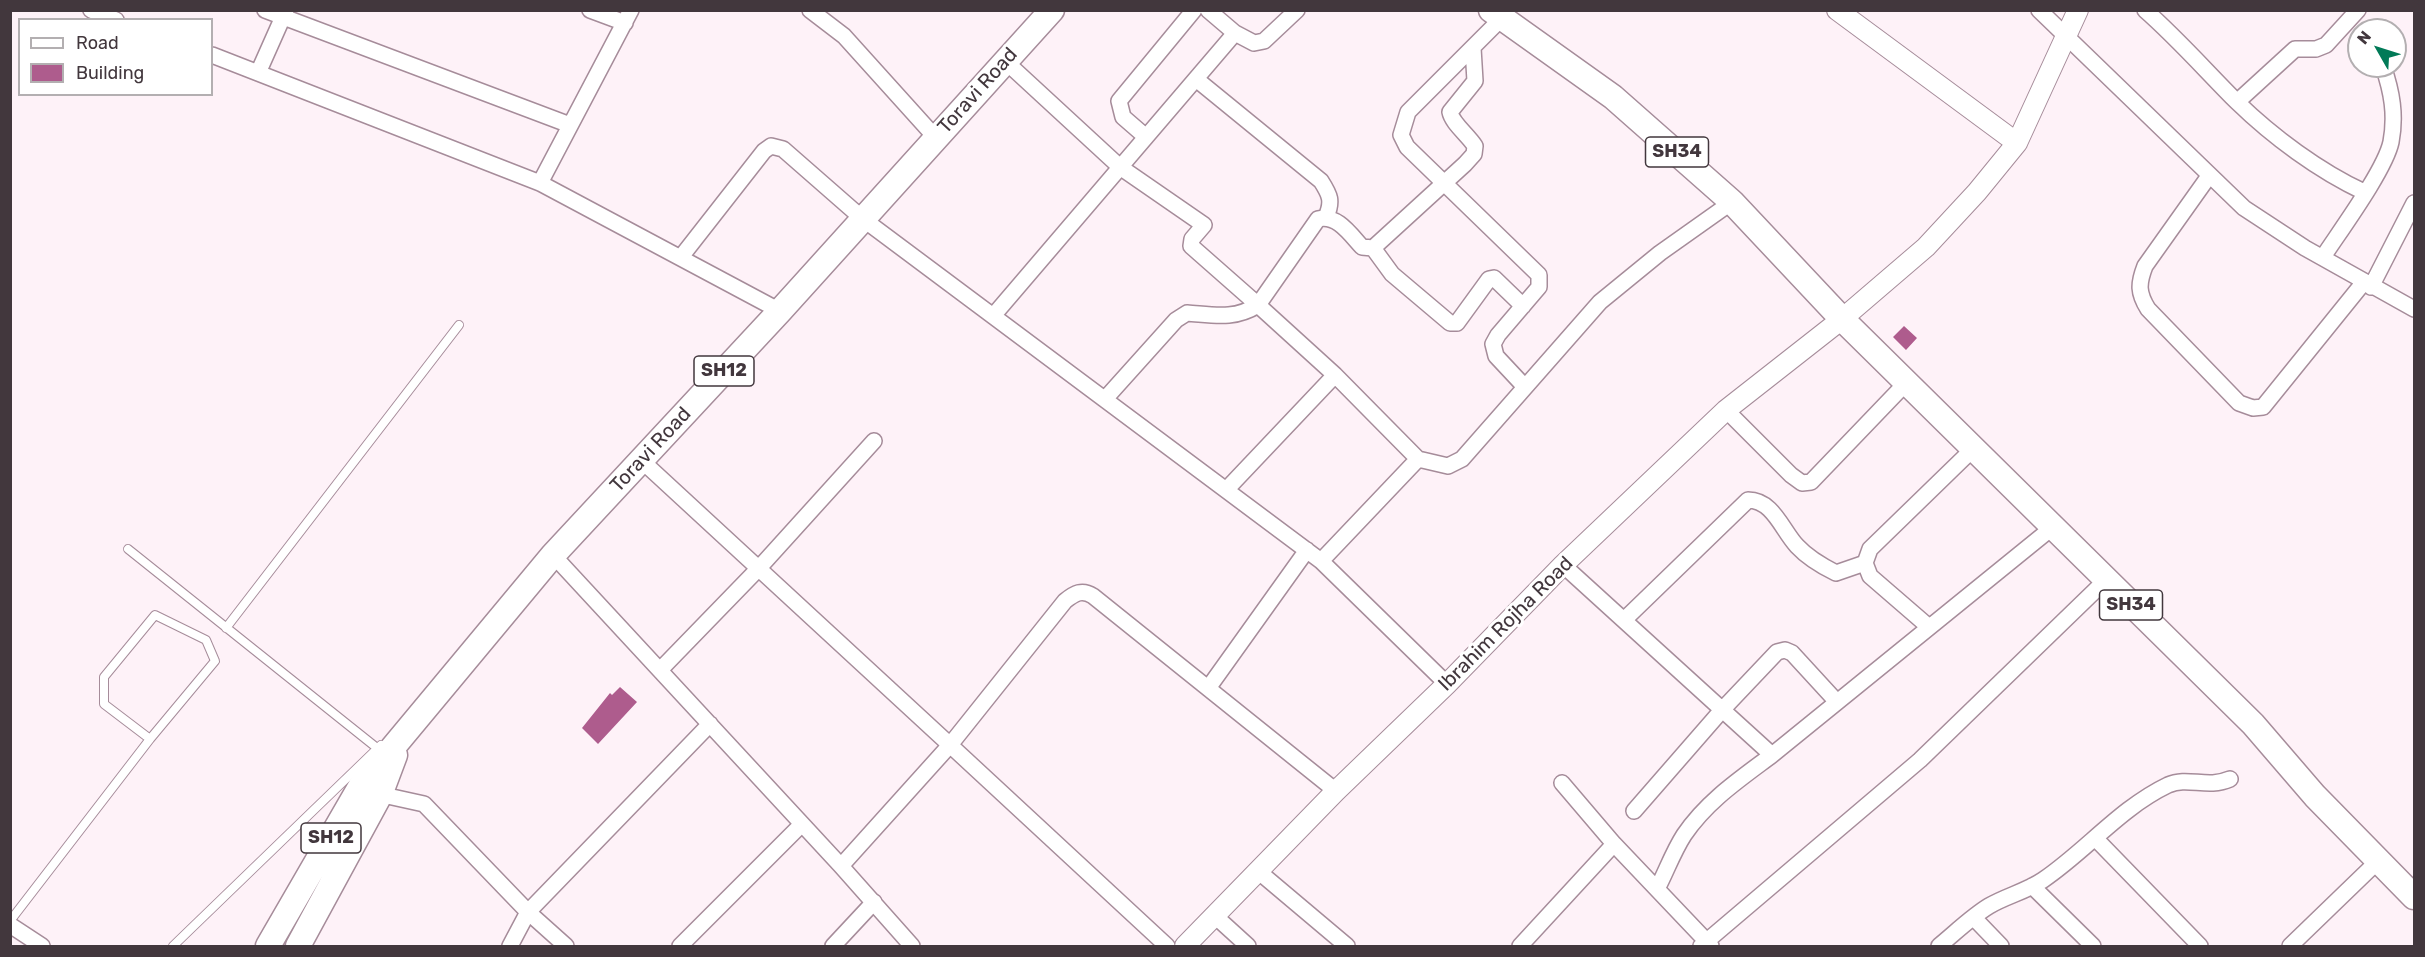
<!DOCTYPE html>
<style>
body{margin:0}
#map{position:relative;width:2425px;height:957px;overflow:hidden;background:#fef2f8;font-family:Rubik,sans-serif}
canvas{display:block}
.frame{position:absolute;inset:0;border:12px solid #42373d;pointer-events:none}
.legend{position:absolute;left:18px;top:18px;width:195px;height:78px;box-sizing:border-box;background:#fff;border:2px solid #b3afb1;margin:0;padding:8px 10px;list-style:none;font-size:18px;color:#42373d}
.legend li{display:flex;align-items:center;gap:12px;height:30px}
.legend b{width:30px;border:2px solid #b3afb1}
.north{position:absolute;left:2347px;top:18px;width:60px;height:60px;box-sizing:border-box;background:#fff;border:2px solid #b3afb1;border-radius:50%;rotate:309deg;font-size:16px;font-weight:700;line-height:24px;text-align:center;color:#42373d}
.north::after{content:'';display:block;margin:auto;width:21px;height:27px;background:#017a57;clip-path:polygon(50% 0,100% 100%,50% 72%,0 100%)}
</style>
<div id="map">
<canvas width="2425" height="957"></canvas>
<div class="frame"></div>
<ul class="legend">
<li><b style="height:8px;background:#fff"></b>Road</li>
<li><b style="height:16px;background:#ae5c8d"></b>Building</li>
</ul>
<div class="north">N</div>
</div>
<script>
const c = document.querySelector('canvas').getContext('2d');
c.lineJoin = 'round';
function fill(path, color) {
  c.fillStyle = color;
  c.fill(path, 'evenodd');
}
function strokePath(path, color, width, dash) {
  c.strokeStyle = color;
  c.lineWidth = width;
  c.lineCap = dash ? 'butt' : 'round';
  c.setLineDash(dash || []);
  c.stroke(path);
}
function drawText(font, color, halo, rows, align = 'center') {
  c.font = font + ' Rubik,sans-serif';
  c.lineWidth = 6;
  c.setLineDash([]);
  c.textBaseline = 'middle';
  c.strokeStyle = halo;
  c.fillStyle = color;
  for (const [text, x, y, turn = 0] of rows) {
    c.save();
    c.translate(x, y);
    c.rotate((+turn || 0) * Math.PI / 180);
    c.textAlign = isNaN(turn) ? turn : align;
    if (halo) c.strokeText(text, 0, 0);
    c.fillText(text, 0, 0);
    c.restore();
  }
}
fill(new Path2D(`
 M1904,326L1917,338L1906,350L1893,337Z
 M620,687L637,702L598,744L582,728L610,693L612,695Z`), '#ae5c8d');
const service = new Path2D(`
 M128,549L377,748
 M226,628L459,325
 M10,921L150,739L215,661L206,640L155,615L104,677V704L150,739
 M173,946L381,745`);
const minor = new Path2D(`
 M91,10L116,20
 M265,10L570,125
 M590,10L625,23
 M810,10L844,36L936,138
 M1208,10L1235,33L1254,43L1264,41L1297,10
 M2039,10L2244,208L2305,248L2414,309
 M2145,10C2178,39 2206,71 2237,102C2273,137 2319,171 2364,192
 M1502,18L1408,112L1401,135L1407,147L1539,275V287L1498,335L1493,344L1496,356L1525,387
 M2383,30V28
 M212,55L540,183L780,311
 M1005,61L1120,167L1204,225L1192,239L1191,246L1258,305L1318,219C1337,214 1350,234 1362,247L1373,248L1465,164L1474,154L1475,146C1468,135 1452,123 1450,112L1475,81L1473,48
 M258,73L286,10
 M1196,79L1321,181C1330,195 1333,201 1326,217
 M2237,102L2295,49H2316L2326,45L2358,10
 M1146,137L1123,117L1119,101L1194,10
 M2209,176L2145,266C2138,284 2138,293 2148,309L2239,403L2253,408L2263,407L2364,282
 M540,183L631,10
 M1373,248L1392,274L1450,323H1457L1489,279L1494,278L1523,306
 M681,257L764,151L771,146L783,149L863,219L1321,561L1447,684
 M2323,257C2340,231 2385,170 2391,142C2396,115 2392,92 2383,66
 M2371,287L2414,203
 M993,316L1235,33
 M1105,399L1176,320L1187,313C1214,315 1234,320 1258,305L1335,375L1418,459L1321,561
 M1726,410L1791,475L1802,483L1811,482L1907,382
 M1418,459L1448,466L1462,459L1600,302L1660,253L1732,202
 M641,460L950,745L1065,601C1075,593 1082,589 1093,596L1336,791
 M1226,490L1335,375
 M553,555L841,866L912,946
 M1563,565L1772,755L2053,527
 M1624,620L1748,500C1773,500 1782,530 1797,546C1808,558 1822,566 1836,573L1865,563
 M1929,627L1870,576L1865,563L1870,549L1974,448
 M660,670L759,568L874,441
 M1209,687L1307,550
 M1562,783L1614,844L1711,946
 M374,793L424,804L528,912L566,946
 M1634,811L1722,710L1777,652L1785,650L1792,653L1837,702
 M2095,838L2200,946
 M841,866L950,745L1167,946
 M1258,871L1347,946
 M2032,886L2093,946
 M1657,889C1666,872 1673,852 1684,835C1707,801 1740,779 1772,755
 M1215,916L1248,946
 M1974,918L2001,946
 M10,925L42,946
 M510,946L528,912L710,724
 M680,946L802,824
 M833,946L874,902
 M1520,946L1614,844
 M1701,946L1920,760L2106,580
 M1939,946C1955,933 1971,917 1989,906C2006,896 2027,891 2043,880C2086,851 2120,808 2168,785C2188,776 2207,789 2230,779
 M2290,946L2378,861`);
const tertiary = new Path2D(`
 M1837,10L2017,143
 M1185,946L1336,791L1447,684L1563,565L1726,410L1842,319L1926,247L1977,192L2017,143L2078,10`);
const primary = new Path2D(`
 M1491,10L1613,97L1732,202L1842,319L2253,724L2315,796L2414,897
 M268,946L360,787L553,555L780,311L1052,10
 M298,946L380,795L395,755`);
strokePath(service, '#a68c9a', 10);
strokePath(minor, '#a68c9a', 18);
strokePath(tertiary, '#a68c9a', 22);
strokePath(primary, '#a68c9a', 27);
strokePath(service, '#fff', 8);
strokePath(minor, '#fff', 15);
strokePath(tertiary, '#fff', 20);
strokePath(primary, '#fff', 24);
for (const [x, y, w] of [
 [1677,152,63],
 [724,371,60],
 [2131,605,63],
 [331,838,60]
]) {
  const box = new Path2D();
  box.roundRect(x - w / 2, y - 15, w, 30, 4.5);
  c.fillStyle = '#fff';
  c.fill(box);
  strokePath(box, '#42373d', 1.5);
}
drawText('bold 18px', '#42373d', null, [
 ["SH34",1677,152],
 ["SH12",724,371],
 ["SH34",2131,605],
 ["SH12",331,838]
]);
drawText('20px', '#42373d', '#fff', [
 ["Toravi Road",978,91,-48],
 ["Toravi Road",651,450,-47],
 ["Ibrahim Rojha Road",1506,624,-45]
]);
</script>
